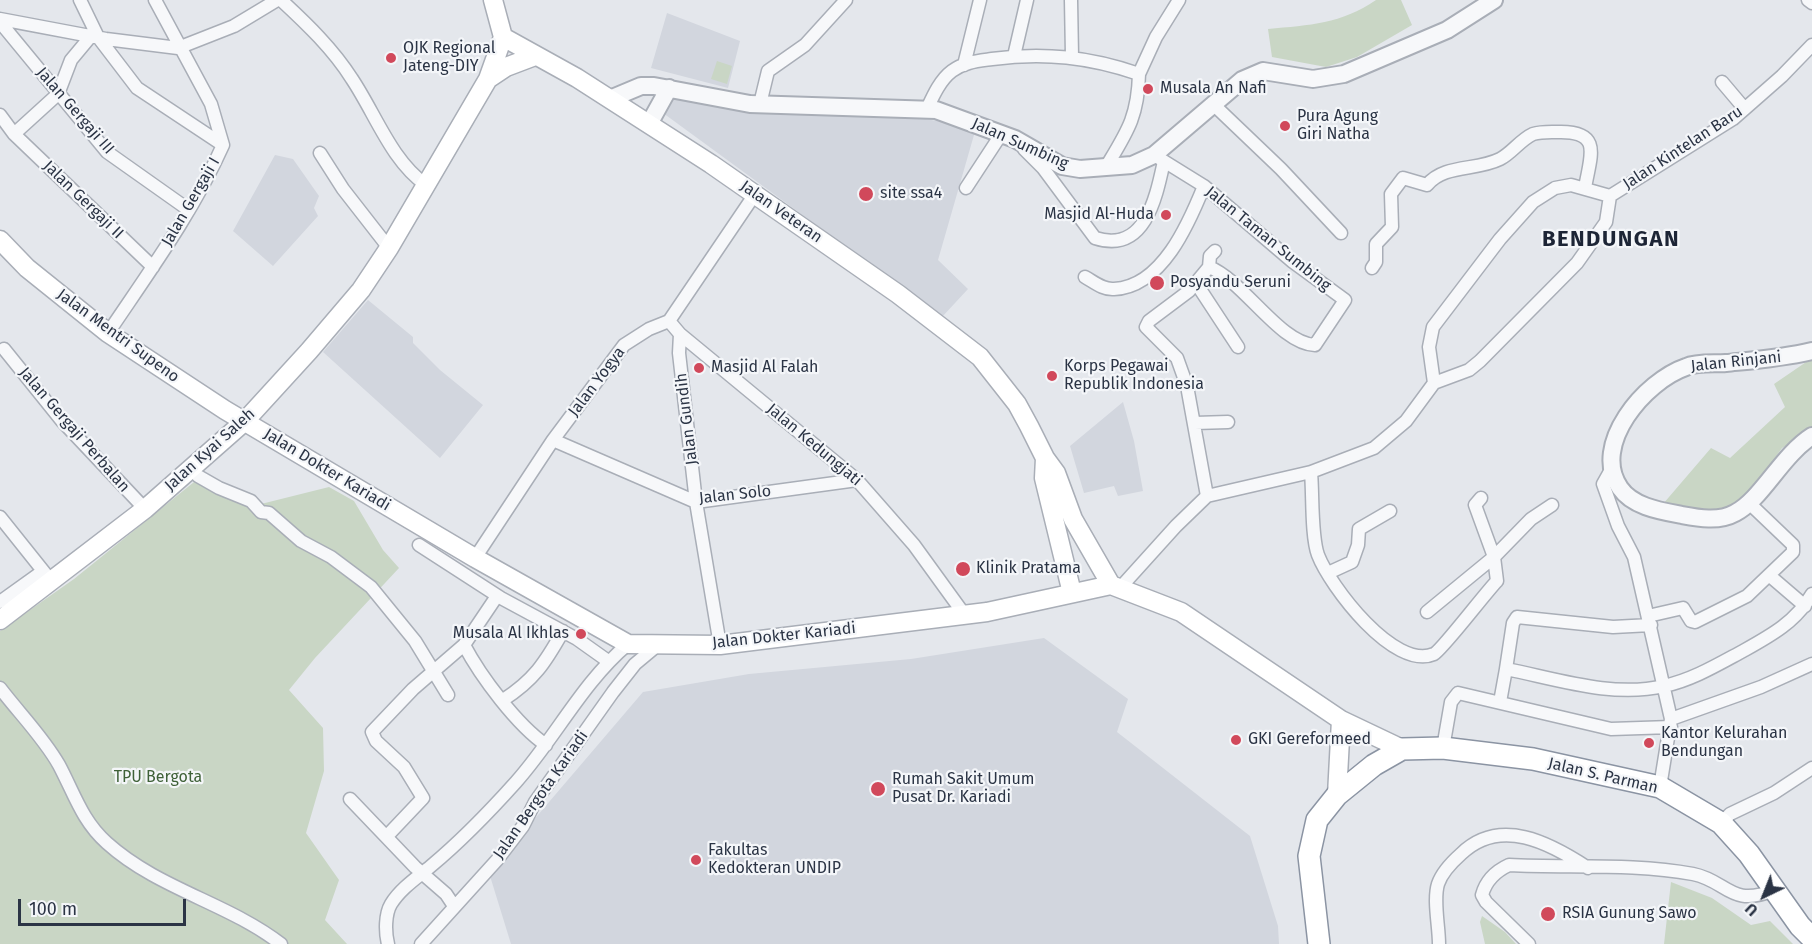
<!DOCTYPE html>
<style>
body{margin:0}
#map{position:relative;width:1812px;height:944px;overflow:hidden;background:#e4e7ec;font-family:"Fira Sans",sans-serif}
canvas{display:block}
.north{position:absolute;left:1734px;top:866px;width:60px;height:60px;-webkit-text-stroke:4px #f4f6f9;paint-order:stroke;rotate:223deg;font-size:16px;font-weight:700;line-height:24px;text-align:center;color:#2b3445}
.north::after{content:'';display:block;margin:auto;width:21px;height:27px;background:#2b3445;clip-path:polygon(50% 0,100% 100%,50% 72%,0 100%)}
.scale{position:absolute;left:18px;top:899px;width:168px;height:27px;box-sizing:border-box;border:3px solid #2b3445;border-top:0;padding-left:8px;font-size:18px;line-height:21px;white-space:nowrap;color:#2b3445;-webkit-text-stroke:4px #f4f6f9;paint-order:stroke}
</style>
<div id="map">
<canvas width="1812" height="944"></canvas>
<div class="north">U</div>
<div class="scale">100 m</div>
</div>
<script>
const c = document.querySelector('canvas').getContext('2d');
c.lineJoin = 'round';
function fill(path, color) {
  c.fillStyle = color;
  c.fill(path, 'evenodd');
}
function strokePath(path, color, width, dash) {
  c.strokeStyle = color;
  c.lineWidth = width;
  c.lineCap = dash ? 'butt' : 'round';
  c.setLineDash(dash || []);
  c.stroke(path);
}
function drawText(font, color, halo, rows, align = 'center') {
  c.font = font + ' "Fira Sans",sans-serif';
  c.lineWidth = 4.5;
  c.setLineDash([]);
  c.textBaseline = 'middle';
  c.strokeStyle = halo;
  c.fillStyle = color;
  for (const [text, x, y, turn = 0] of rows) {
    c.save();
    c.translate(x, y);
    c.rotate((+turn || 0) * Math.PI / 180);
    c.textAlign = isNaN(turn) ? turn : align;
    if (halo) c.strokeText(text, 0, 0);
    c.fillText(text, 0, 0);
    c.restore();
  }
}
fill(new Path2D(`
 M667,13L740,41L728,88L651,68Z
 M672,96L796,113L920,118L976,128L938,260L968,289L942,317L663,113Z
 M275,155L293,159L319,196L314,208L318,216L273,266L233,231Z
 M368,300L413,337V343L440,370L483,405L440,458L323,352Z
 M1123,402L1134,441L1143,491L1118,496L1114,486L1084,493L1070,446Z
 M1044,638L1128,699L1117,732L1250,836L1278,926L1279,944H511L490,876L514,843L643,692L749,674L911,659Z`), '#d2d6de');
fill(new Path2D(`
 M1376,0H1401L1412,25L1357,57L1326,67L1272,57L1268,29C1310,25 1341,24 1376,0Z
 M717,61L732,66L727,84L711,79Z
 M1812,358V431L1782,448L1743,503L1715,514L1663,504L1711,448L1730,458L1785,407L1774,384Z
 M199,478L253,506L329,487L354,501L383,550L399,568L315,658L289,690L323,728L324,771L306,833L339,880L325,920L347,944H0V631L74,579Z
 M1671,882L1712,898L1751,925L1770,921L1793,944H1664Z
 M1482,916L1505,932L1516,944H1485L1480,922Z`), '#c9d6c5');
const minor = new Path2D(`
 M80,0L98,37L137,88L223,145
 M281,0C307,24 333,49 352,79C376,115 391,160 426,185
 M1071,0L1072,56
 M1808,0L1812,3
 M0,19L106,39L178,48L234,26L277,0
 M0,22L107,152L189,210
 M1014,56L1027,0
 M964,65L980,0
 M1139,74L1156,37L1179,0
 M1722,82L1744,108
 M760,104L768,71L805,45L846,0
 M1214,105L1281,169L1341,233
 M927,109C933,96 940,80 952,71C964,62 978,61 992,59C1044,52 1090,57 1139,74C1138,117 1127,132 1106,167
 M0,115L14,134L153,267
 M14,134L58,94L71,60L91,36
 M1024,149L1043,168L1095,238C1145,254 1156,198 1164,161
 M320,153L343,189L389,248
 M1154,155L1204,186L1293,262L1345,300L1315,345C1280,344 1244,281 1209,267
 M966,188L1002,133
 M1209,267L1210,256L1215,251
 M1372,268L1376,262V244L1392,227L1391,194L1403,178L1427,185C1444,164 1476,171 1500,159C1512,153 1520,140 1533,134C1542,131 1552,132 1561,132C1603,132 1590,157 1585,188
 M1085,277C1094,282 1103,290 1114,289C1162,287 1189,223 1204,186
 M1196,283L1238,347
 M669,321L680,334L857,480L914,545L964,614
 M108,333C149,272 193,212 223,145L211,104L155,0
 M680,334L679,353L696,502L720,645
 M4,349L62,421L145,509
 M1434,383L1429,347L1433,327L1500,239L1533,202L1555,188L1571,185L1610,196
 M1195,423L1228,422
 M553,440L696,502L857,480
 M1612,468L1603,484L1618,526L1634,557L1671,719L1660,787
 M191,469L198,476L219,488L251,501L261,512L269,513L301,541L331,557L371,587L415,641L448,695
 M1311,472C1313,494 1311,536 1318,555C1330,586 1394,671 1434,654C1442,650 1486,592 1497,581L1494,557L1475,505L1481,498
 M1207,496L1187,386L1177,358L1146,327L1149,321L1189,291L1209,267
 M0,517L52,582
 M419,545L501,598L577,639L608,661
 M475,558L553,440L624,345L649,329L669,321L755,194
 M1328,573L1352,562L1358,545L1359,529L1390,511
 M1770,576L1805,606
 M1120,588L1176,526L1207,496L1311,472L1374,448L1406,421L1434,383L1469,370L1480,361L1577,263L1606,222L1610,196L1733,119L1782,76L1812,45
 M0,602L43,571
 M1427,612L1494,557L1531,519L1552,505
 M1648,616L1683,608L1691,621L1695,622L1747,596L1793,552V545L1748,502
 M464,645C481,677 517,725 546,745
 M1506,669L1513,623L1517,617L1613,627L1651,625
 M0,688C19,713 44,738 59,765C74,793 82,821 107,843C158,889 228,903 281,944
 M503,700C534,680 545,663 563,631
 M1500,702L1506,669C1557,679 1612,698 1664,686C1692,680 1717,665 1743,651C1770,636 1796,622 1812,594
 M1671,719L1761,687L1812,664
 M1443,748L1451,702L1458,693L1611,729L1671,727
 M350,799L415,867L446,894L454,906
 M1721,823L1730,814L1774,793L1812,768
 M387,836L423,798L404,767L376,741L372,732L413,689L464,645L497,596
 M388,944C385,932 385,914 391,904C401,888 418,877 431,866C461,841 490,811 516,782C556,737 582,683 628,644
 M421,944L497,860L523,826L535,802L613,692L635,664L659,644
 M1439,944C1439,926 1433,900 1438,884C1442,872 1452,862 1461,854C1500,816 1550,843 1588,868
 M1529,944L1486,902L1482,895C1486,880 1496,871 1509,865C1570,868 1634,863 1693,874C1728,881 1730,908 1774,890`);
const tertiary = new Path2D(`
 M610,99L641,86H654L750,104L936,110L1015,139L1062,166L1080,169L1132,165L1154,155L1242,80L1263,71L1313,79L1344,74L1447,30L1494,0
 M649,124L669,88
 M1812,351C1783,358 1756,360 1726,363C1714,364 1697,362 1686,367C1645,381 1590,445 1620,488C1633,507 1661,511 1682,515C1698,518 1719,522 1735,513C1761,500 1782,455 1812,436`);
const secondary = new Path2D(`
 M493,0L503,37L577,78L711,164L898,294L980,357L1017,404L1029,426L1045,458L1056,473L1073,519L1111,585
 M488,79L506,67L535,56
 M0,240L27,268L108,333L225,410L475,558L628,644L720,645L987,612L1111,585L1181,612L1341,720L1402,749
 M1045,458L1044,478L1072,593
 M0,620L145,509L245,421L309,351L361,290L389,248L488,79L503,37
 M1337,795L1341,720`);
const trunk = new Path2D(`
 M1319,944L1309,856L1317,820L1337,795L1374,765L1402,749L1443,748L1533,759L1660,787L1721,823L1749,854L1800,926L1812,938`);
strokePath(minor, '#a9aeb7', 15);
strokePath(tertiary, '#a9aeb7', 20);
strokePath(secondary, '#a9aeb7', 21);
strokePath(trunk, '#8b94a3', 24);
strokePath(minor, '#f7f8fa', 12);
strokePath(tertiary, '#f7f8fa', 16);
strokePath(secondary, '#fff', 18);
strokePath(trunk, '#fff', 21);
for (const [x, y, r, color] of [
 [391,58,6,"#d1495b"],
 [1148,89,6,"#d1495b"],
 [1285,126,6,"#d1495b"],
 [866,194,8,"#d1495b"],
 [1166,215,6,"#d1495b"],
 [1157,283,8,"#d1495b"],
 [699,368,6,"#d1495b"],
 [1052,376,6,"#d1495b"],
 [963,569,8,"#d1495b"],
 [581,634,6,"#d1495b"],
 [1236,740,6,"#d1495b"],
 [1649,743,6,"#d1495b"],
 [878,789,8,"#d1495b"],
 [696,860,6,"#d1495b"],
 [1548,914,8,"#d1495b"]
]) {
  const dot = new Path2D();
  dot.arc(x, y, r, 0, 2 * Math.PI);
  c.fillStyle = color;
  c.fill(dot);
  strokePath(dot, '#f4f6f9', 2);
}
drawText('16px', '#2b3445', '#f4f6f9', [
 ["OJK Regional",403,49],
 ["Jateng-DIY",403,67],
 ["Musala An Nafi",1160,89],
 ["Pura Agung",1297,117],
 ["Giri Natha",1297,135],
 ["site ssa4",880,194],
 ["Masjid Al-Huda",1154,215,"right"],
 ["Posyandu Seruni",1170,283],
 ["Korps Pegawai",1064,367],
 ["Republik Indonesia",1064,385],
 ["Masjid Al Falah",711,368],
 ["Klinik Pratama",976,569],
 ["Musala Al Ikhlas",569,634,"right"],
 ["Kantor Kelurahan",1661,734],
 ["Bendungan",1661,752],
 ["GKI Gereformeed",1248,740],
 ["Rumah Sakit Umum",892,780],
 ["Pusat Dr. Kariadi",892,798],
 ["Fakultas",708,851],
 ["Kedokteran UNDIP",708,869],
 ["RSIA Gunung Sawo",1562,914]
], 'left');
drawText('16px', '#2b3445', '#f4f6f9', [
 ["Jalan Gergaji III",75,111,49],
 ["Jalan Sumbing",1020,144,24],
 ["Jalan Kintelan Baru",1683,148,-33],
 ["Jalan Gergaji II",83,200,44],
 ["Jalan Gergaji I",191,202,-60],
 ["Jalan Veteran",781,212,35],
 ["Jalan Taman Sumbing",1268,239,39],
 ["Jalan Mentri Supeno",118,336,36],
 ["Jalan Rinjani",1736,362,-6],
 ["Jalan Yogya",597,382,-53],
 ["Jalan Gundih",687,419,-97],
 ["Jalan Gergaji Perbalan",74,430,49],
 ["Jalan Kedungjati",814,445,40],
 ["Jalan Kyai Saleh",210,450,-42],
 ["Jalan Dokter Kariadi",327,470,31],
 ["Jalan Solo",735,495,-6],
 ["Jalan Dokter Kariadi",784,636,-6],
 ["Jalan S. Parman",1603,776,13],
 ["Jalan Bergota Kariadi",541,795,-55]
]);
drawText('16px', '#3f6138', '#f4f6f9', [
 ["TPU Bergota",158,778]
]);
c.letterSpacing = '1.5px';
drawText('bold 22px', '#1d2536', '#f4f6f9', [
 ["BENDUNGAN",1611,240]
]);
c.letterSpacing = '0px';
</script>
